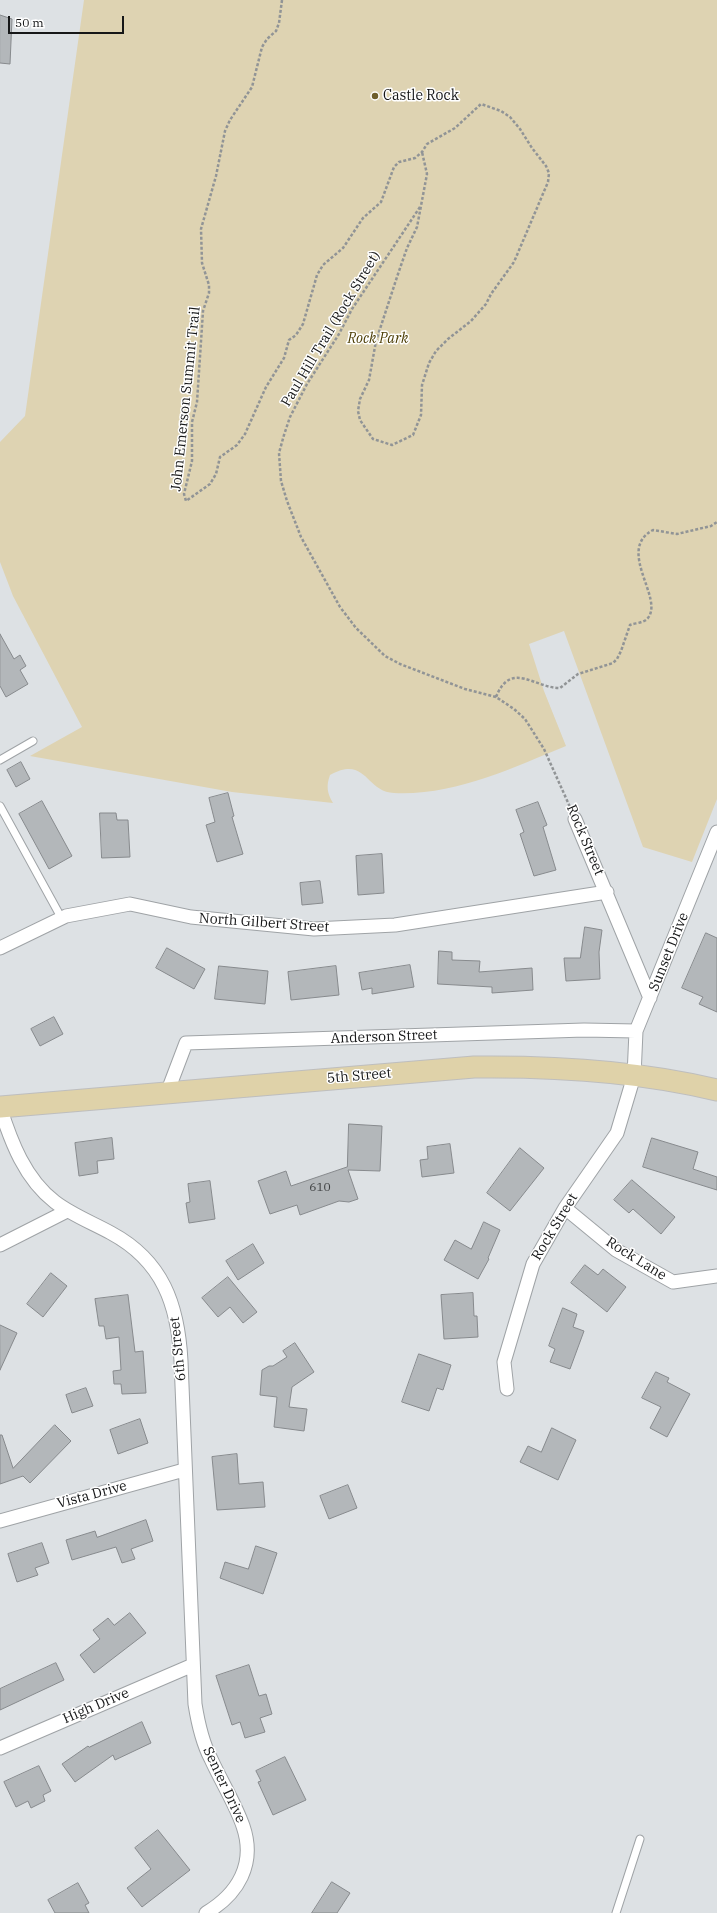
<!DOCTYPE html>
<style>
body{margin:0}
#map{position:relative;width:717px;height:1913px;overflow:hidden;background:#dde1e4;font-family:"IBM Plex Serif",serif}
canvas{display:block}
.scale{position:absolute;left:8px;top:16px;width:116px;height:18px;box-sizing:border-box;border:2px solid #161718;border-top:0;padding-left:5px;font-size:12px;line-height:14px;white-space:nowrap;color:#161718;-webkit-text-stroke:3px #fff;paint-order:stroke}
</style>
<div id="map">
<canvas width="717" height="1913"></canvas>
<div class="scale">50 m</div>
</div>
<script>
const c = document.querySelector('canvas').getContext('2d');
c.lineJoin = 'round';
function fill(path, color) {
  c.fillStyle = color;
  c.fill(path, 'evenodd');
}
function strokePath(path, color, width, dash) {
  c.strokeStyle = color;
  c.lineWidth = width;
  c.lineCap = dash ? 'butt' : 'round';
  c.setLineDash(dash || []);
  c.stroke(path);
}
function drawText(font, color, halo, rows, align = 'center') {
  c.font = font + ' "IBM Plex Serif",serif';
  c.lineWidth = 3;
  c.setLineDash([]);
  c.textBaseline = 'middle';
  c.strokeStyle = halo;
  c.fillStyle = color;
  for (const [text, x, y, turn = 0] of rows) {
    c.save();
    c.translate(x, y);
    c.rotate((+turn || 0) * Math.PI / 180);
    c.textAlign = isNaN(turn) ? turn : align;
    if (halo) c.strokeText(text, 0, 0);
    c.fillText(text, 0, 0);
    c.restore();
  }
}
fill(new Path2D(`
 M84,0H717V799L692,862L643,847L564,631L529,644L544,691L566,746C512,768 454,796 394,793C365,792 367,755 330,775C326,786 327,793 333,803L232,792L30,756L82,727L13,596L0,562V442L25,416Z`), '#ded3b2');
const building = new Path2D(`
 M0,15L12,19L10,64L0,63Z
 M0,634L14,659L20,655L26,666L20,670L28,684L6,697L0,686Z
 M21,762L30,779L16,787L7,770Z
 M228,793L234,816L232,817L243,854L217,862L206,825L215,822L209,798Z
 M42,801L72,856L49,869L19,814Z
 M538,802L547,825L543,827L556,870L534,876L520,834L524,832L516,810Z
 M100,813H116L117,820H128L130,857L102,858Z
 M382,854L384,893L358,895L356,856Z
 M320,881L323,903L302,905L300,883Z
 M585,927L602,930L599,952L600,979L566,981L564,958H580Z
 M706,933L717,938V1012L699,1004L703,997L682,988Z
 M167,948L205,969L194,989L156,968Z
 M439,951L452,952V960L480,961L479,972L532,968L533,990L492,993V987L438,984Z
 M410,965L414,987L372,994V988L362,990L359,973Z
 M219,966L268,971L265,1004L215,999Z
 M336,966L339,995L291,1000L288,972Z
 M54,1017L63,1034L40,1046L31,1029Z
 M349,1124L382,1126L380,1171L348,1170L358,1199L349,1202L339,1201L300,1215L297,1205L270,1214L258,1181L286,1171L291,1186L347,1167Z
 M112,1138L114,1159L97,1161L98,1173L79,1176L75,1143Z
 M652,1138L698,1152L693,1169L717,1177V1190L643,1167Z
 M450,1144L454,1173L422,1177L420,1160L428,1159L427,1147Z
 M520,1148L544,1168L510,1211L487,1193Z
 M632,1180L675,1217L661,1234L633,1209L629,1213L614,1200Z
 M210,1181L215,1219L189,1223L186,1203L190,1202L188,1184Z
 M484,1222L500,1230L488,1258L489,1259L478,1279L444,1260L455,1240L471,1249Z
 M253,1244L264,1263L238,1280L226,1261Z
 M585,1265L598,1275L603,1269L626,1287L607,1312L571,1283Z
 M51,1273L67,1286L43,1317L27,1304Z
 M228,1277L257,1312L243,1323L230,1307L218,1317L202,1298Z
 M473,1293L474,1316H477L478,1337L444,1339L441,1295Z
 M128,1295L135,1352L143,1351L146,1393L122,1394L121,1384H114L113,1371L121,1370L119,1337L106,1339L104,1326H99L95,1299Z
 M563,1308L577,1314L573,1327L584,1331L570,1369L550,1362L555,1349L549,1346Z
 M0,1325L17,1333L0,1370Z
 M295,1343L314,1372L292,1387L289,1407L307,1409L304,1431L274,1427L277,1397L260,1395L262,1370L269,1366H273L287,1357L283,1351Z
 M419,1354L451,1365L443,1390L437,1388L429,1411L402,1402Z
 M656,1372L669,1378L667,1382L690,1394L667,1437L650,1428L661,1407L642,1398Z
 M86,1388L93,1406L72,1413L66,1395Z
 M140,1419L148,1443L118,1454L110,1430Z
 M55,1425L71,1441L30,1483L23,1476L0,1484V1435H2L13,1468Z
 M552,1428L576,1440L558,1480L520,1462L528,1446L541,1452Z
 M237,1454L239,1484L263,1482L265,1507L217,1510L212,1457Z
 M348,1485L357,1508L329,1519L320,1496Z
 M146,1520L153,1541L131,1549L135,1559L122,1563L116,1547L72,1560L66,1540L95,1531L97,1537Z
 M42,1543L49,1563L35,1568L38,1575L17,1582L8,1554Z
 M256,1546L277,1553L263,1594L220,1578L225,1562L248,1569Z
 M130,1613L146,1633L94,1673L80,1655L100,1639L93,1630L108,1618L114,1625Z
 M56,1663L64,1680L0,1710V1689Z
 M249,1665L259,1696L266,1694L272,1714L260,1718L265,1732L245,1738L240,1722L232,1725L216,1676Z
 M142,1722L151,1743L115,1760L113,1755L75,1782L62,1764L88,1746L89,1747Z
 M285,1757L306,1800L273,1815L258,1782L261,1781L256,1771Z
 M39,1766L51,1791L43,1795L45,1801L31,1808L28,1801L16,1807L4,1782Z
 M158,1830L190,1870L142,1907L127,1888L151,1869L135,1848Z
 M332,1882L350,1893L337,1913H312Z
 M78,1883L89,1903L85,1905L89,1913H55L48,1900Z`);
fill(building, '#b3b7ba');
strokePath(building, '#878a8d', 1);
const lane = new Path2D(`
 M0,760L33,741
 M0,806L62,919
 M616,1913L640,1839`);
const street = new Path2D(`
 M575,819L650,998
 M0,948L66,916L130,904L191,917L314,929L395,925L607,892
 M167,1093L186,1043L584,1030L636,1031
 M0,1107C11,1142 25,1179 55,1202C72,1215 93,1223 111,1233C163,1261 178,1305 181,1361L195,1704C198,1723 202,1742 211,1759C221,1781 235,1803 243,1826C256,1864 238,1894 206,1913
 M565,1208L616,1250L673,1282L717,1276
 M0,1245L67,1211
 M507,1389L504,1362L533,1264L565,1208L617,1133L634,1076L636,1031L717,832
 M0,1521L184,1470
 M0,1748L193,1665`);
const primary = new Path2D(`
 M0,1107L474,1067C555,1066 639,1071 717,1090`);
strokePath(lane, '#9fa3a6', 9);
strokePath(street, '#9fa3a6', 15);
strokePath(primary, '#bebebe', 23);
strokePath(new Path2D(`
 M282,0L279,23L276,31L267,39L262,47L252,87L230,120L225,131L216,176L201,229L202,263L209,285V293L203,311L197,402L192,422V461L184,494L186,501L210,484L216,474L220,457L237,445L245,434L266,387L284,358L289,340L296,335L303,324L317,275L323,265L343,248L363,218L381,202L394,167L399,162L415,158L422,152L427,144L455,128L481,104L501,111L510,117L520,129L532,148L546,166L549,173L548,182L514,262L491,294L486,304L471,321L448,339L436,351L429,363L422,385L421,415L413,435L392,445L373,439L360,420L358,411L360,399L369,380L376,341L398,274L407,248L417,227L427,174L422,152
 M420,207L352,309L339,334L307,384L290,417L284,435L279,453L281,481L287,501L301,537L340,607L356,628L385,656L400,664L465,689L496,697L514,709L525,719L544,749L570,807
 M496,697C511,660 534,688 560,688L578,674L613,663L617,659L621,651L630,625C635,623 643,623 647,619C666,600 615,550 653,530L677,534L711,526L717,522`), '#919496', 2.5, [3, 2]);
strokePath(lane, '#fff', 7);
strokePath(street, '#fff', 13);
strokePath(primary, '#dfd2a9', 21);
for (const [x, y, r, color] of [
 [375,96,4,"#6e5e2c"]
]) {
  const dot = new Path2D();
  dot.arc(x, y, r, 0, 2 * Math.PI);
  c.fillStyle = color;
  c.fill(dot);
  strokePath(dot, '#fff', 1.5);
}
drawText('12px', '#3d3f40', null, [
 ["610",320,1188]
]);
drawText('14px', '#161718', '#fff', [
 ["Castle Rock",383,96]
], 'left');
drawText('14px', '#161718', '#fff', [
 ["Paul Hill Trail (Rock Street)",331,329,-59],
 ["John Emerson Summit Trail",186,399,-84],
 ["Rock Street",585,840,67],
 ["North Gilbert Street",264,923,4],
 ["Sunset Drive",669,952,-68],
 ["Anderson Street",384,1037,-2],
 ["5th Street",359,1076,-5],
 ["Rock Street",555,1227,-59],
 ["Rock Lane",636,1259,32],
 ["6th Street",178,1349,-96],
 ["Vista Drive",92,1495,-15],
 ["High Drive",96,1706,-23],
 ["Senter Drive",224,1785,65]
]);
drawText('italic 14px', '#4b3c03', '#fff', [
 ["Rock Park",378,339]
]);
</script>
